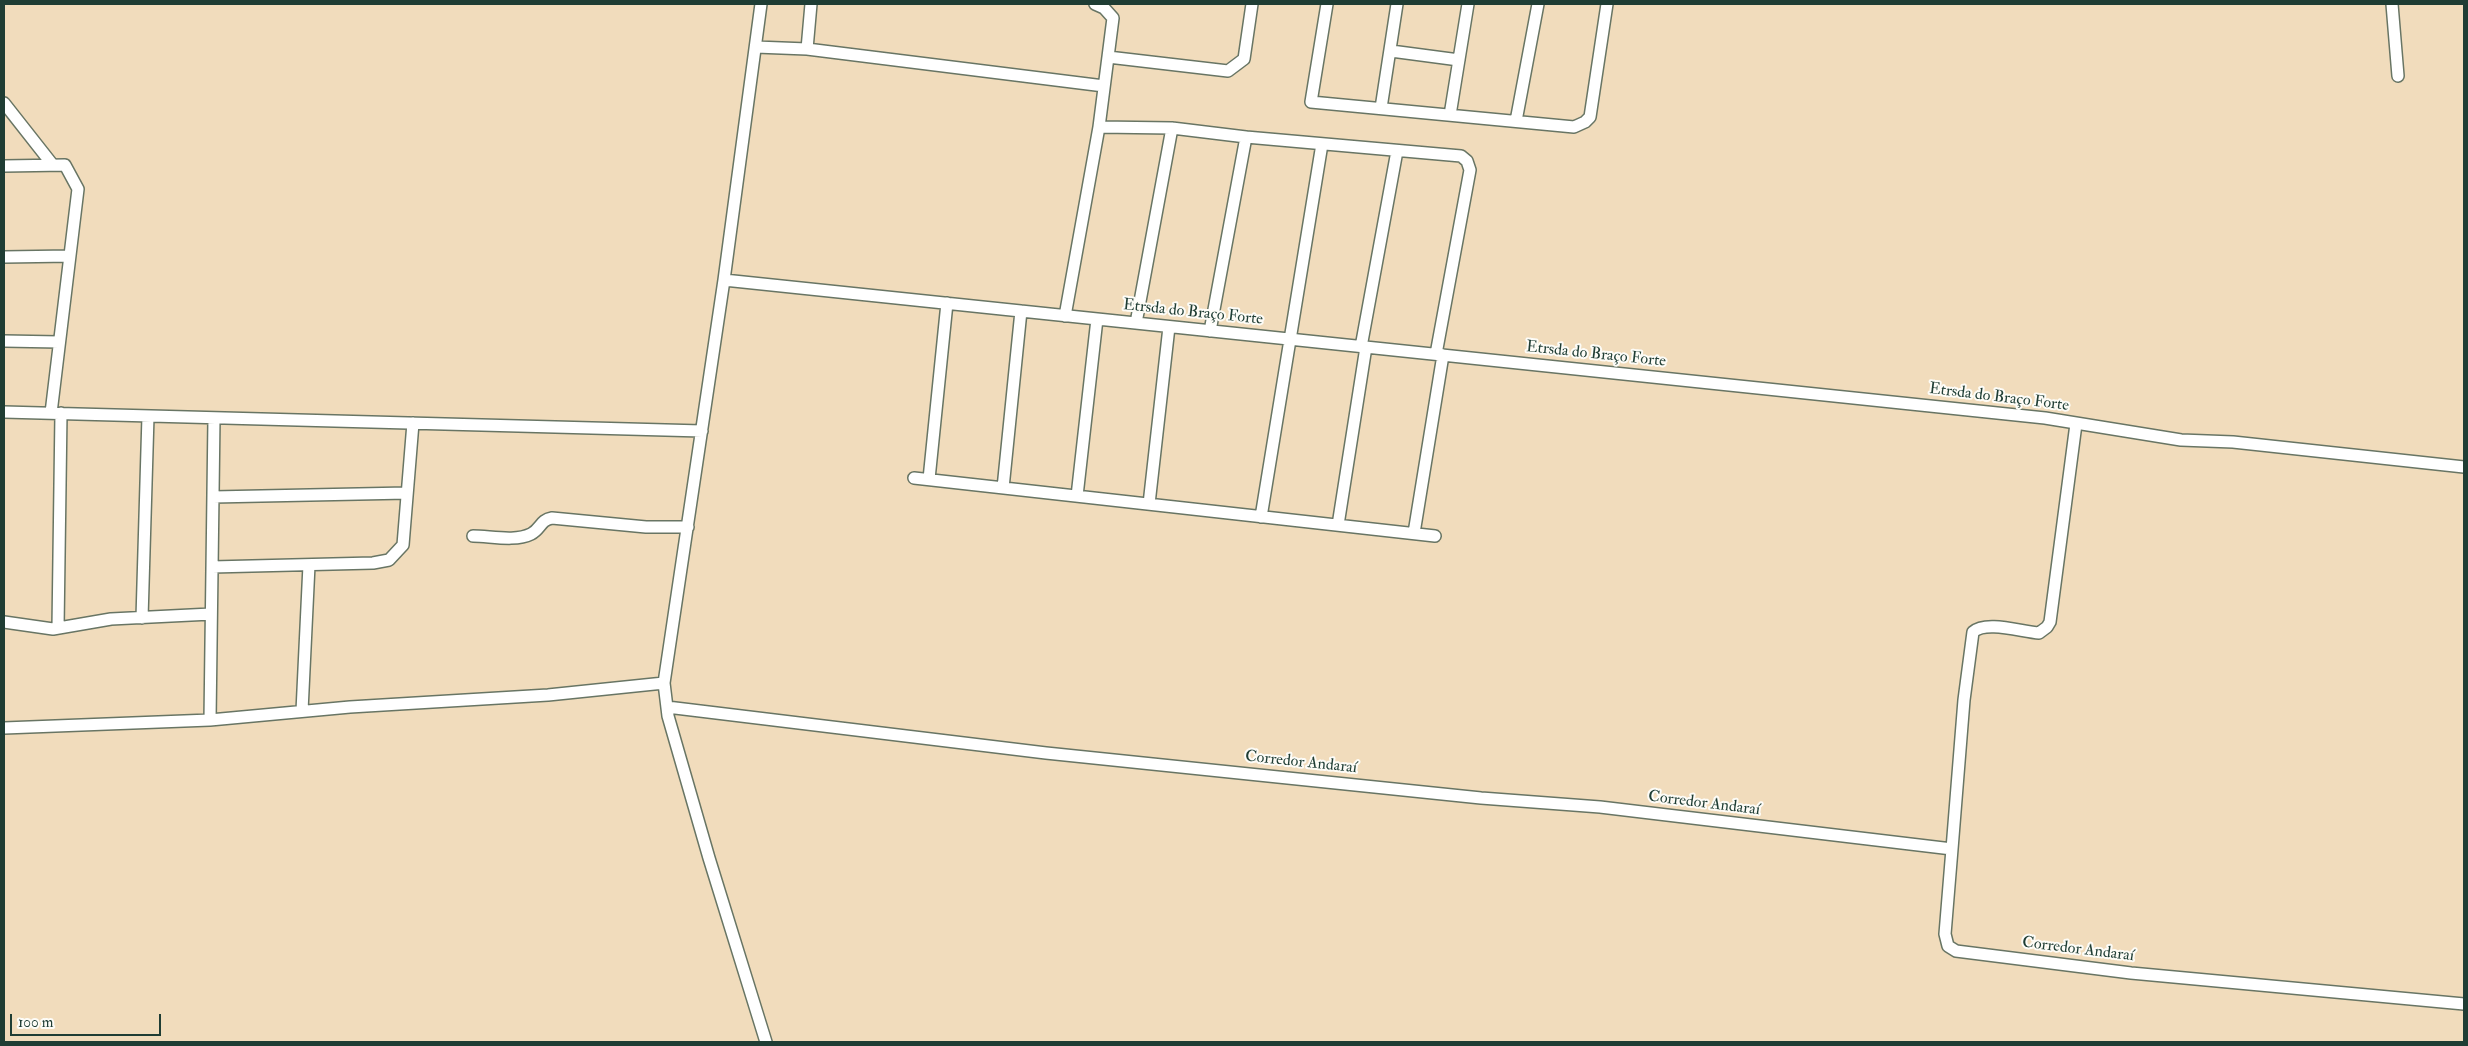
<!DOCTYPE html>
<meta charset="utf-8">
<style>
body{margin:0}
#map{position:relative;width:2468px;height:1046px;overflow:hidden;background:#f1dcbc;font-family:"IM FELL Double Pica",serif}
canvas{display:block}
.frame{position:absolute;inset:0;border:5px solid #1f3d34;pointer-events:none}
.scale{position:absolute;left:10px;top:1014px;width:151px;height:22px;box-sizing:border-box;border:2px solid #1f3d34;border-top:0;padding-left:6px;font-size:15px;line-height:18px;white-space:nowrap;color:#1f3d34;-webkit-text-stroke:4px #fdfcf7;paint-order:stroke}
</style>
<div id="map">
<canvas width="2468" height="1046"></canvas>
<div class="frame"></div>
<div class="scale">100 m</div>
</div>
<script>
const c = document.querySelector('canvas').getContext('2d');
c.lineJoin = 'round';
function strokePath(path, color, width, dash) {
  c.strokeStyle = color;
  c.lineWidth = width;
  c.lineCap = dash ? 'butt' : 'round';
  c.setLineDash(dash || []);
  c.stroke(path);
}
function drawText(font, color, halo, rows, align = 'center') {
  c.font = font + ' "IM FELL Double Pica",serif';
  c.lineWidth = 4;
  c.setLineDash([]);
  c.textBaseline = 'middle';
  c.strokeStyle = halo;
  c.fillStyle = color;
  for (const [text, x, y, turn = 0] of rows) {
    c.save();
    c.translate(x, y);
    c.rotate((+turn || 0) * Math.PI / 180);
    c.textAlign = isNaN(turn) ? turn : align;
    if (halo) c.strokeText(text, 0, 0);
    c.fillText(text, 0, 0);
    c.restore();
  }
}
const minor = new Path2D(`
 M761,4L724,280L664,683L668,716L709,858L766,1042
 M1095,4L1104,8L1113,18L1099,127
 M1327,4L1311,102L1574,127L1585,122L1590,117L1607,4
 M2392,4L2398,76
 M756,47L807,49L1104,86
 M807,49L811,4
 M1391,51L1459,60
 M1108,57L1228,71L1244,59L1252,4
 M4,103L52,164
 M1381,108L1397,4
 M1450,115L1468,4
 M1516,121L1538,4
 M4,166L65,165L78,189L51,413
 M4,257L70,256
 M724,280L2045,418L2181,440L2233,442L2464,467
 M1065,316L1099,127L1172,128L1246,137L1461,156L1467,161L1470,170L1436,354
 M1136,323L1172,128
 M1210,331L1246,137
 M4,341L59,342
 M1361,347L1397,151
 M4,412L702,431
 M914,478L1435,536
 M929,479L947,303
 M1003,488L1021,311
 M1077,496L1097,319
 M213,497L407,493
 M1149,504L1169,327
 M1261,517L1322,144
 M1338,525L1366,347
 M1414,533L1443,355
 M473,536C490,536 515,542 531,534C541,529 540,520 552,518L646,527H688
 M212,567L373,563L389,560L403,545L413,423
 M142,618L148,416
 M4,622L53,629L111,619L211,614
 M58,628L61,413
 M667,707L1046,753L1481,798L1600,807L1952,849L1945,934L1948,946L1956,951L2131,973L2464,1004
 M302,711L309,565
 M210,720L214,418
 M4,728L210,720L350,707L548,695L664,683
 M1952,849L1964,700L1973,632C1986,620 2022,632 2039,633L2047,627L2050,622L2076,424`);
strokePath(minor, '#687564', 14);
strokePath(minor, '#fff', 11);
drawText('16px', '#1f3d34', '#fdfcf7', [
 ["Etrsda do Braço Forte",1193,313,6],
 ["Etrsda do Braço Forte",1596,355,6],
 ["Etrsda do Braço Forte",1999,398,7],
 ["Corredor Andaraí",1301,763,6],
 ["Corredor Andaraí",1704,804,7],
 ["Corredor Andaraí",2078,950,7]
]);
</script>
